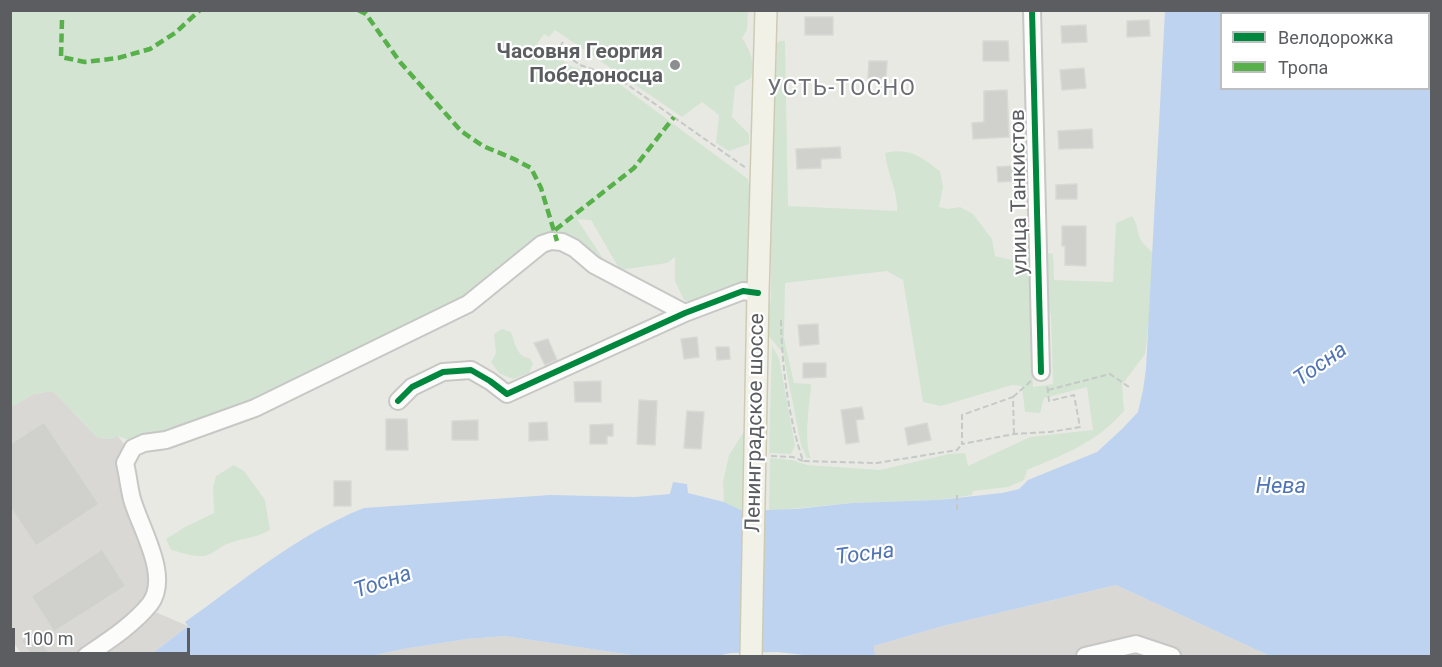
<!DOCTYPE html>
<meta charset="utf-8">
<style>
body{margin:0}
#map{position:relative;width:1442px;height:667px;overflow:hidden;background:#e9e9e4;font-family:Roboto,sans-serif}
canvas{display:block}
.frame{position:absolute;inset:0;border:12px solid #5b5d61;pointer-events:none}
.legend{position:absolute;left:1220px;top:12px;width:210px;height:78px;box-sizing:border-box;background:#fff;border:2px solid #bdbec0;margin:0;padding:8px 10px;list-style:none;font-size:18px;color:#5b5d61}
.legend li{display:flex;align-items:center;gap:12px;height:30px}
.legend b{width:30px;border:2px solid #bdbec0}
.scale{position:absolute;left:12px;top:628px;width:178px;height:27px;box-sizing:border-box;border:3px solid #5b5d61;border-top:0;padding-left:8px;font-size:18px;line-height:21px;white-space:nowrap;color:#5b5d61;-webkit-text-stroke:4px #fff;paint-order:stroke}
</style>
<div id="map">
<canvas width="1442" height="667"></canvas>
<div class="frame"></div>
<ul class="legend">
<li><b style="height:8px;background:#00873e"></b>Велодорожка</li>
<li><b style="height:8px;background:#58b04a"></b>Тропа</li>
</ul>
<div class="scale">100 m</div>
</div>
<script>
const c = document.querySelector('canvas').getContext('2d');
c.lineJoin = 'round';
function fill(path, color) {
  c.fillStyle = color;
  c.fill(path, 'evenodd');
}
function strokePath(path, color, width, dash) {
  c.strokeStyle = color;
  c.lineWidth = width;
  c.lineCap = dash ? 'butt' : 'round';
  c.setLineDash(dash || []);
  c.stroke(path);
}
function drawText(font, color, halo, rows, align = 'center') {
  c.font = font + ' Roboto,sans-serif';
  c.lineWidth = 4.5;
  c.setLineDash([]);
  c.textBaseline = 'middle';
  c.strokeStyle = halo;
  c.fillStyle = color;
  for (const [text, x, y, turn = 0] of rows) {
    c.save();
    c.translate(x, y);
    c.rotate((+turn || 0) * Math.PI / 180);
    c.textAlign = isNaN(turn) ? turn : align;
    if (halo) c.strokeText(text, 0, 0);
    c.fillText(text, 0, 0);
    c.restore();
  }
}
fill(new Path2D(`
 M53,391L97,437L109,439L118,436L134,458L132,477L140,506L153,611L188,626L149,656H23L11,639L10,407L34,394Z
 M1116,585L1270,656H875L874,646L939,627Z
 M505,636L638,656H371L403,649L467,639Z`), '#d9d8d4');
fill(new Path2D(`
 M11,11H748L747,30L742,38C751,51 755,63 751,78L735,87L732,117L749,134V144L729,151L716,143L719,115L702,102L682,117L555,30L549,37L544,34L537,44L571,66L618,83L748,179L751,196L747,287L693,303L684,300L675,281V257L667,263L620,270L591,220L577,219L608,266L558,231L544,236L469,299L254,405L133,442L118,436L109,439L97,437L53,391L34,394L11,407Z
 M780,41H785L788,206L897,211C898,191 887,173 885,153C910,147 921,157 940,171L943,187L939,207L948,209L960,207L973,214L992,239L995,256L1023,263L1032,286L1030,319L1033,387L1053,384L1051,315L1047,304L1043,252L1053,254L1054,280L1113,282L1116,223L1132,216C1138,225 1136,227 1139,236C1141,242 1148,248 1153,253L1149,320L1145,354L1122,385L1124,411C1096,443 1065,454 1027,470L1024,480L1008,487L973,491L972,495L938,500L852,503L769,511L770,458L792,460L807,465L880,470L949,454L965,453L968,466L1030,437L1093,430L1087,387L1044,398L1040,413L1025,412L1022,386L1012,385L941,406L923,402L903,280L887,271L785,283L784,338L794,383L811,384C810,404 803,441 811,458H807L801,445L783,353L767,334L771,295V210L777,43Z
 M502,329L511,332C515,343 517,357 529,358L533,363L529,373L513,379L499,373L491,362L496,353L494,334Z
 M772,346L779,358L795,446L791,454L769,453Z
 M747,427L743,511L724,502L723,482L729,455Z
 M234,465L244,471L265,500L270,530C255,539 240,538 225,545C217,549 213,554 204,556C192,557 181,552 171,550L166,539L185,527L214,513L213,488L216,476Z`), '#d3e4d3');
fill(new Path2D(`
 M1165,11H1431V656H1270L1116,585L939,627L874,646L875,656H813L777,652L731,653L717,656H638L505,636L467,639L403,649L371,656H149L188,626L185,622C243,581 298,534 364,508L550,495L635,497L670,494L673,482L687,484L688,493L724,502L743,511L796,509L852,503L938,500L1002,493L1019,489L1028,480L1097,452L1122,429L1138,412L1143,390L1146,369ZM1222,14H1428V88H1222Z`), '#bdd3ef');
const building = new Path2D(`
 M805,17H833V35H805Z
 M1149,20L1150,36L1127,37V21Z
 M1086,25L1087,42L1062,43L1061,26Z
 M983,41H1008L1009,61H983Z
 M869,61H887L886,79L868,78Z
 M1084,68L1086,88L1062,90L1060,70Z
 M1007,90L1009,137L973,139L972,123L984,122V91Z
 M1092,129L1093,148L1059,149L1058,131Z
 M840,147L841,158L821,159V168L797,169L796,149Z
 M1013,166L1015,181L998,182L997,167Z
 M1077,184V199H1056V185Z
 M1062,226H1086V266L1065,265V246H1062Z
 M818,324L819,344L800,346L798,325Z
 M697,337L699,357L684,359L681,339Z
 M548,339L557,360L545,365L534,343Z
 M716,347H729L730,359L717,360Z
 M803,363H826V377L803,378Z
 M601,381V402H575L574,382Z
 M639,400L657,401L655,445L637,444Z
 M862,407L864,419L856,420L859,442L846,444L841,410Z
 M687,411L704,412L701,449L684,448Z
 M386,419H407L408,450H386Z
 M478,420V440H452V421Z
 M44,422L99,504L36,546L10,507V444Z
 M547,422L548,440L529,441V423Z
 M927,423L931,440L908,445L905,428Z
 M613,424V436H607V444H590V425Z
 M334,481H351V506H334Z
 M102,549L126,586L54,632L31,596Z
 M32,632L37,638L53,657H33L21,641Z`);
fill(building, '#d0d0cd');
strokePath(building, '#d8d8d4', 1.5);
const minor = new Path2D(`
 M1032,10L1041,372
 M398,401L412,387L443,372L471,370L490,381L507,394L685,313L743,291L758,293
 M86,656C108,641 133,625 150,604C171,576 140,528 132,499C129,488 128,475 125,463L133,448L144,443L166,440L255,408L468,304L542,244L551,241L562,242L574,248L594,265L685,313
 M1085,656L1136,644L1172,656`);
const major = new Path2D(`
 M751,656L758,293L766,10`);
strokePath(minor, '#c7c7c6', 20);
strokePath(major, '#cecbb5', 24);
strokePath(new Path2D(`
 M563,42L558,49L580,65L618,78L746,168
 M781,320C782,367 788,416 803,461L877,463L957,450L962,444
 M1048,390L1110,374L1129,387
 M1013,397L1031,381
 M1014,434L1013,397L962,415V444L1014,434L1050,432L1080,427L1074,395L1049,401L1047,384
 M771,456L793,457L803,461
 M957,495V511`), '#c5c9c7', 2, [6, 3]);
strokePath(minor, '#fcfcfb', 16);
strokePath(major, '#f1f1e7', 21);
strokePath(new Path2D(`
 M358,10L366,14L400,62L461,131L483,146L514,159L531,168L541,188L557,241
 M62,20L61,57L85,62L118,58L150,49L175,33L200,10
 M555,230L634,168L674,117`), '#58b04a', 4.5, [9, 4.5]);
strokePath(new Path2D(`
 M1032,10L1041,372
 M398,401L412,387L443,372L471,370L490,381L507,394L685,313L743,291L758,293`), '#00873e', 6);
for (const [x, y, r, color] of [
 [675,65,6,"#8d8e8f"]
]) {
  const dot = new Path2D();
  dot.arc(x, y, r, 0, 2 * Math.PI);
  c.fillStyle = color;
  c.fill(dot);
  strokePath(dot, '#fff', 2);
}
drawText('bold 21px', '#5b5d61', '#fff', [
 ["Часовня Георгия",663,53],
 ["Победоносца",663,77]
], 'right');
drawText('21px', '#5b5d61', '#fff', [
 ["улица Танкистов",1020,192,-91],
 ["Ленинградское шоссе",756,423,-89]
]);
c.letterSpacing = '1.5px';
drawText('22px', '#6c6e73', '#fff', [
 ["УСТЬ-ТОСНО",842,89]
]);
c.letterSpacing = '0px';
drawText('italic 22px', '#5074b4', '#fff', [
 ["Тосна",1321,365,-35],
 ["Нева",1281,487],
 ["Тосна",865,555,-7],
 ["Тосна",383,583,-19]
]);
</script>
